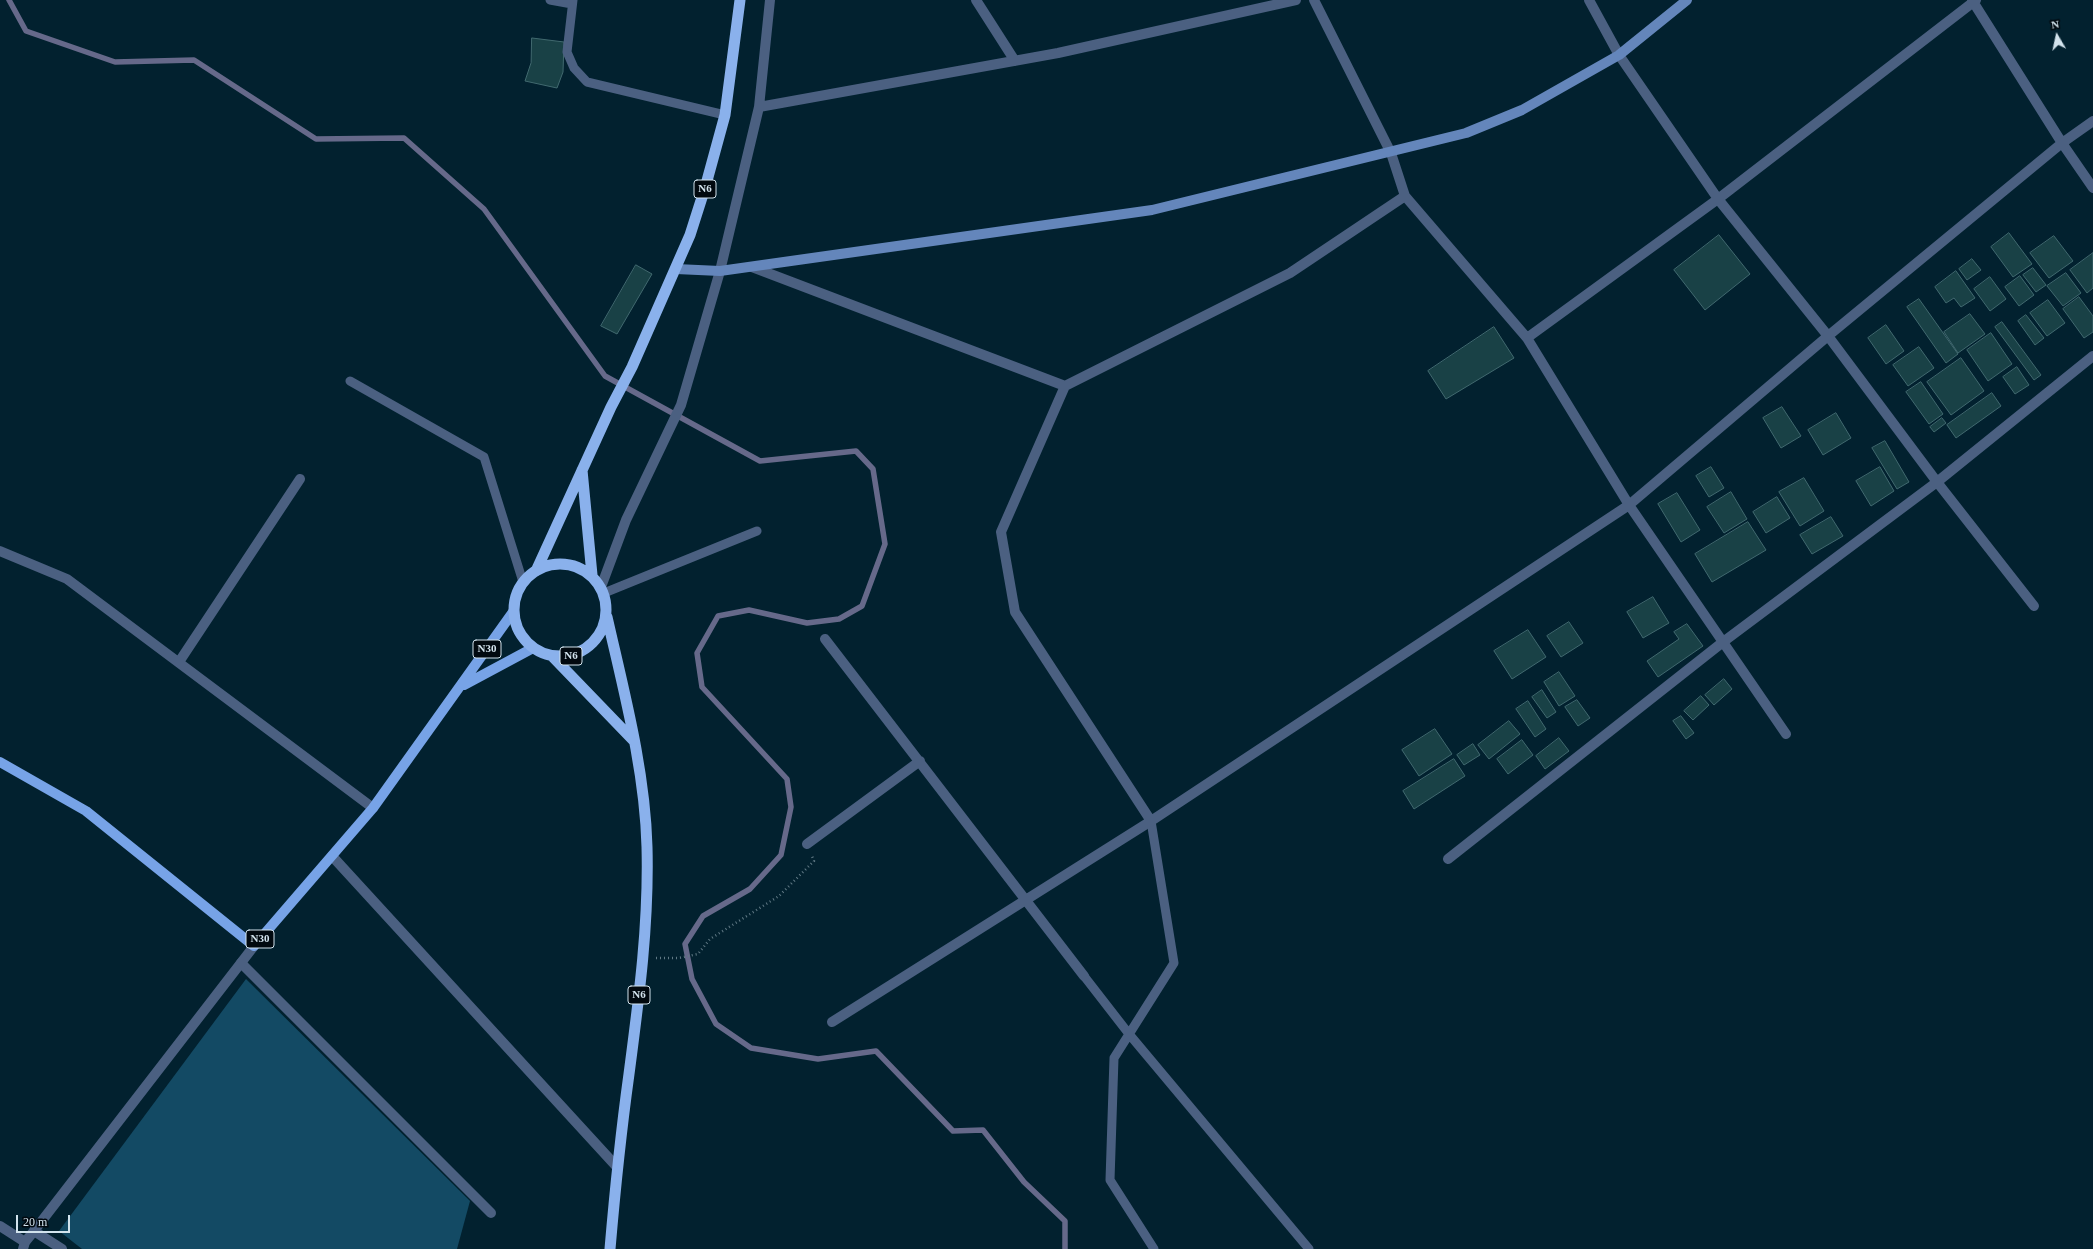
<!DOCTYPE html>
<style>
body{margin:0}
#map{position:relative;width:2093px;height:1249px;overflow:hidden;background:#02212f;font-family:"Times New Roman",serif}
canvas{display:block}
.north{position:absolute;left:2037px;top:16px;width:40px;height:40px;-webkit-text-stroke:3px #01090f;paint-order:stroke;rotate:351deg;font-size:11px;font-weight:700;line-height:16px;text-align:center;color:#d2e3ed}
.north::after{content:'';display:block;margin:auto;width:14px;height:18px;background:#d2e3ed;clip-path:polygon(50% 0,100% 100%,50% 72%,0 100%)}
.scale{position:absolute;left:16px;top:1215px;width:54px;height:18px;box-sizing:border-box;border:2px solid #d2e3ed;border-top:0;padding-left:5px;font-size:12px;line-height:14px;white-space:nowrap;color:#d2e3ed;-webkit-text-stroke:3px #01090f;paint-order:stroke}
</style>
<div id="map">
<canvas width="2093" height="1249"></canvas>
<div class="north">N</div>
<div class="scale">20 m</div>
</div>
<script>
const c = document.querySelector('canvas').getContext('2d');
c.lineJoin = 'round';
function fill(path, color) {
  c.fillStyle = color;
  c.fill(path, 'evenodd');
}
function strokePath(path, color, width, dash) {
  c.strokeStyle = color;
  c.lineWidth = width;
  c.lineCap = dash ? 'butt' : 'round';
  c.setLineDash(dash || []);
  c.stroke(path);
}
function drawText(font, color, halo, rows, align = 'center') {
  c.font = font + ' "Times New Roman",serif';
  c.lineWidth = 3;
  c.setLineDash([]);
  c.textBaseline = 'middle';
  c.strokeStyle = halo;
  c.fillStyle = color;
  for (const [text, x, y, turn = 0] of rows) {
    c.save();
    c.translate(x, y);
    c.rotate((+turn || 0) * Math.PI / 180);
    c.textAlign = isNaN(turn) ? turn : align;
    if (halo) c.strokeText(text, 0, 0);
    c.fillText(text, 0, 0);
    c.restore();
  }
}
fill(new Path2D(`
 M246,979L470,1201L457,1249H82L59,1231Z`), '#134a64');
strokePath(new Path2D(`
 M9,0L26,31L115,62L194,60L316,139L404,138L484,209L605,376L760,461L856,451L873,469L885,544L862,606L839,619L807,623L749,610L718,616L697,653L702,687L787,779L791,807L781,855L750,889L703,916L685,944L692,979L716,1024L751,1048L818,1059L876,1051L953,1131L983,1130L1024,1182L1065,1221V1249`), '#66698a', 5.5);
const building = new Path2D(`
 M532,38L564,42L563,72L557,88L525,81L531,63Z
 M2009,233L2032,264L2013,277L1991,247Z
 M1719,235L1750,274L1705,310L1674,270Z
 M2054,236L2073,261L2049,278L2030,253Z
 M2093,253V288L2087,293L2070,270Z
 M1972,259L1981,270L1967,280L1959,269Z
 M636,265L652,274L617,334L601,326Z
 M2033,268L2046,285L2036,292L2023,275Z
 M1956,271L1975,298L1961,307L1954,298L1946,303L1935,287Z
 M2066,273L2081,293L2063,306L2047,286Z
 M2020,276L2034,295L2019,306L2005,287Z
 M1990,277L2006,299L1990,311L1974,289Z
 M2079,297L2093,316V332L2084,338L2063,309Z
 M1919,299L1958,354L1946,363L1907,307Z
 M2048,300L2065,323L2047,336L2030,313Z
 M1970,314L1985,334L1958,353L1944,332Z
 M2026,315L2044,338L2035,345L2018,321Z
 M2002,322L2041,375L2034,380L1995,327Z
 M1886,325L1904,351L1886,364L1868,338Z
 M1494,327L1514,358L1446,399L1428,371Z
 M1991,333L2012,364L1988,381L1967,350Z
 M1919,347L1934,368L1908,386L1893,365Z
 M1961,358L1984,391L1951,415L1927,382Z
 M2017,367L2029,385L2015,394L2003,377Z
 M1921,382L1943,414L1929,424L1906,392Z
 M1992,393L2001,406L1956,438L1947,425Z
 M1782,407L1801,436L1781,448L1763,418Z
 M1836,413L1851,438L1823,455L1808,430Z
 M1942,418L1946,423L1934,432L1930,427Z
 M1885,441L1909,482L1897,489L1872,448Z
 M1711,467L1724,488L1709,497L1696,476Z
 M1880,467L1894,491L1871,506L1856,481Z
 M1804,478L1824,511L1800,526L1779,492Z
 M1731,492L1747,519L1724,533L1707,507Z
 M1677,493L1700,530L1681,542L1658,504Z
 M1777,497L1790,518L1766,533L1753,512Z
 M1831,517L1843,536L1812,554L1800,535Z
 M1748,522L1766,550L1712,582L1695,554Z
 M1653,597L1669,623L1643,638L1627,612Z
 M1569,622L1583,643L1561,657L1547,636Z
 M1687,624L1703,646L1658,677L1647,661L1679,639L1674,632Z
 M1528,630L1546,657L1512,679L1494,651Z
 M1559,672L1575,696L1559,706L1544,682Z
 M1724,679L1732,689L1714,705L1705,695Z
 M1542,690L1556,712L1547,718L1532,697Z
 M1701,696L1709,705L1693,720L1684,711Z
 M1577,700L1590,718L1578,726L1565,707Z
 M1528,701L1546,729L1535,737L1516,709Z
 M1681,716L1694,733L1686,739L1673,721Z
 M1509,721L1520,734L1489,759L1478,745Z
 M1435,729L1452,754L1419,776L1402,750Z
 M1559,738L1569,751L1545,769L1536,756Z
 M1522,740L1533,755L1508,774L1497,759Z
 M1473,744L1480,755L1464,765L1457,755Z
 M1454,759L1465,776L1414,809L1403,791Z`);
fill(building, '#194146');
strokePath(building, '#41696f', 1);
strokePath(new Path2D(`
 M656,958H679L698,954L710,939L779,896L814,861L812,856`), '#607985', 2.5, [1, 3]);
strokePath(new Path2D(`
 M550,0L572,4
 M573,0L567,52L574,68L587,82L725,115
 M350,381L484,457L523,582
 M604,593L757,531
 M1151,821L1174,963L1114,1058L1110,1180L1154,1249
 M1084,976L1129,1034L1309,1249`), '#4b6081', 9);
strokePath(new Path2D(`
 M976,0L1015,61
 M1314,0L1391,153L1405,196L1527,338L1629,505L1786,734
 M1589,0L1619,55L1718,199L1828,336L1937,482L2034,606
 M1972,0L2062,143L2093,188
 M759,107L1058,53L1296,0
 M752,267L1065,386L1290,273L1405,196
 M1527,338L1718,199L1976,0
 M1065,386L1001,532L1015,612L1151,821
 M0,551L67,579L373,808
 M601,587L626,520L681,405L720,271L759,107L770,0
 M825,639L1084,976
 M179,662L300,479
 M807,844L920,761
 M332,856L617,1167
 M1448,859L1723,642L1937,482L2093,356
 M241,963L491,1213
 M832,1022L1151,821L1629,505L1828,336L2062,143L2093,121
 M0,1226L25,1242
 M34,1231L62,1249`), '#4b6081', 10);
strokePath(new Path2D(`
 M23,1249L25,1242L34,1231L254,946`), '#4b6081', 10);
strokePath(new Path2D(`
 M676,269L720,271L1152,210L1466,133L1522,110L1619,55L1687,0`), '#6486bb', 10);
strokePath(new Path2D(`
 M464,685L533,648
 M0,762L86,811L254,946L373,808L513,612`), '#77a3e7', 10);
strokePath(new Path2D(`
 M582,470L592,575
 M514 610a46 46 0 1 1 92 0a46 46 0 1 1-92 0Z
 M536,571L611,407L632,367L690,235L705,188L725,115L740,0
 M607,617C624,692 645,770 647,847C649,924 639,998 629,1074C621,1132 615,1190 610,1249
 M552,656L634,741`), '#8ab1ec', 11);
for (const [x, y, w] of [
 [705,189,22],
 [487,649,28],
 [571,656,22],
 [260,939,28],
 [639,995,22]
]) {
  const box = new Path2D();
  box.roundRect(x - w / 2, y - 9, w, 18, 3);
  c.fillStyle = '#01090f';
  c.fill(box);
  strokePath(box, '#d2e3ed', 1);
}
drawText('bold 11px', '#d2e3ed', null, [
 ["N6",705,189],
 ["N30",487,649],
 ["N6",571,656],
 ["N30",260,939],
 ["N6",639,995]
]);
</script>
